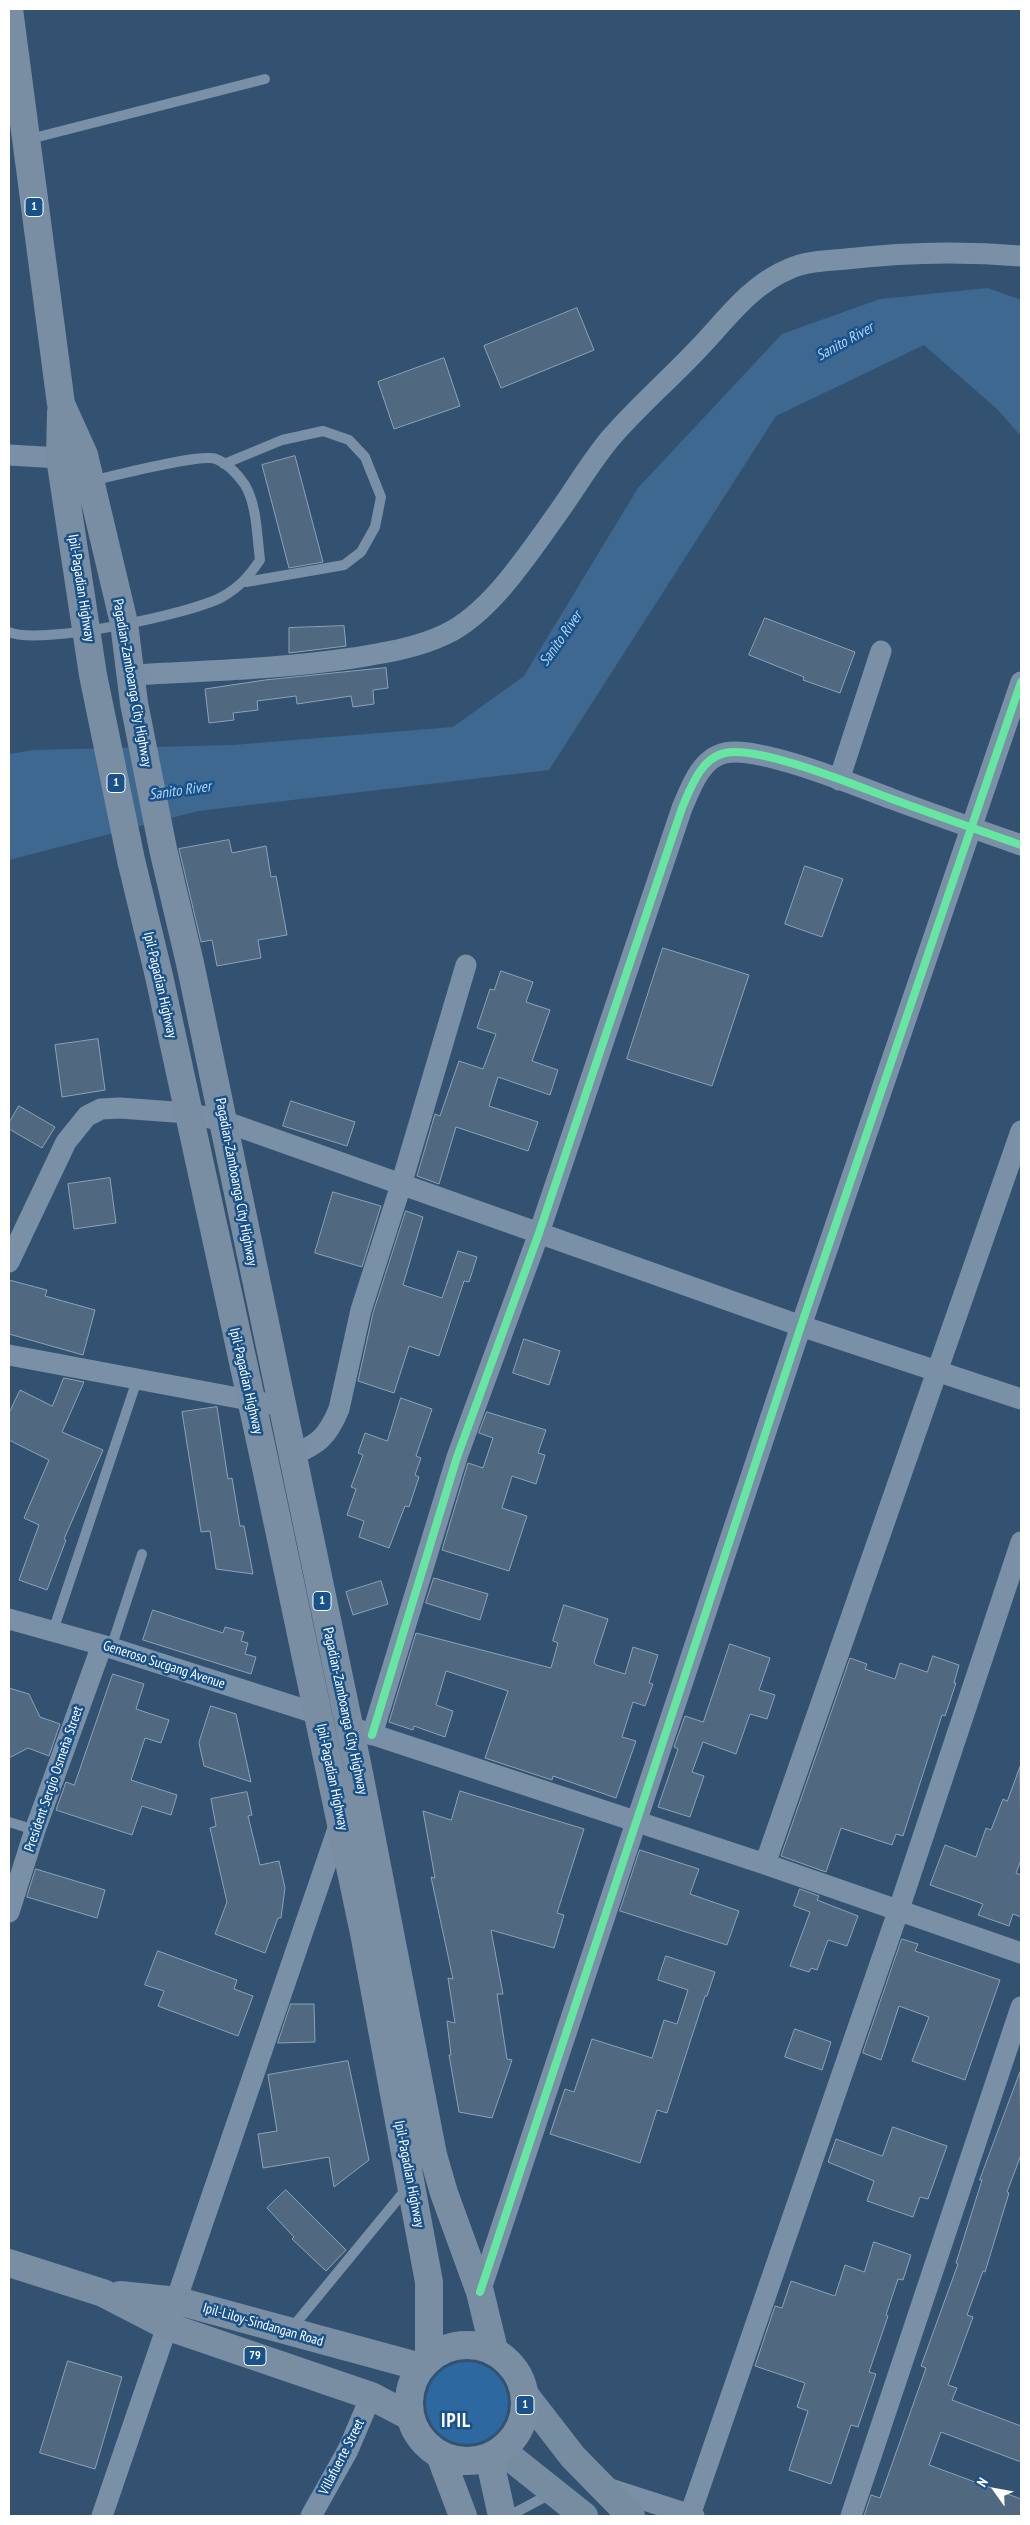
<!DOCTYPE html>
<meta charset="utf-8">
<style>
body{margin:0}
#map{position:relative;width:1030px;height:2525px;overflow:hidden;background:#335271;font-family:"PT Sans Narrow",sans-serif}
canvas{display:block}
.frame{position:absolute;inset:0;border:10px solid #fff;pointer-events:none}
.north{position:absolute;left:970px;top:2465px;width:50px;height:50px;-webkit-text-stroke:4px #19528b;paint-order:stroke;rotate:302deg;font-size:14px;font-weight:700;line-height:20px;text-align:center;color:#fff}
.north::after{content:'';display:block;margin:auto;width:18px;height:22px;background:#fff;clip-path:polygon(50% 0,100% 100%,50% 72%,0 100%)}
</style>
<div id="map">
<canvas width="1030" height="2525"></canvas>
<div class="frame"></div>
<div class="north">N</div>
</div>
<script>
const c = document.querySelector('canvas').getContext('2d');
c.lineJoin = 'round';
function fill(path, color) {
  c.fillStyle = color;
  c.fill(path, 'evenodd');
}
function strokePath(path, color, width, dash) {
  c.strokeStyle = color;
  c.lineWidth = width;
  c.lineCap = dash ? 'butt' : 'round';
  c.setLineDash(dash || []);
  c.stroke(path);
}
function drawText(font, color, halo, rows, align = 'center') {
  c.font = font + ' "PT Sans Narrow",sans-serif';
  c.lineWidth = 5;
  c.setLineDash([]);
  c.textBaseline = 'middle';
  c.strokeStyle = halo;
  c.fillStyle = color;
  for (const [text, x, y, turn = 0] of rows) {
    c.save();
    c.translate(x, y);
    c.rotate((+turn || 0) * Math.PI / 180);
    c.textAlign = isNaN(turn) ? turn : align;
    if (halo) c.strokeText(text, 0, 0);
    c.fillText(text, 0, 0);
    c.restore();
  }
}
fill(new Path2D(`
 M426 2403a41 41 0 1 1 82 0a41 41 0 1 1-82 0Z`), '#2d68a1');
fill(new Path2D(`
 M988,288L1021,300V436L997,409L924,345L776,416L549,770L198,811L9,860V754L35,750L233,745L453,727L524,676L638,488L782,334L880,299Z`), '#3f6890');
const building = new Path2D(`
 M577,308L594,350L501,388L484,346Z
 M444,358L460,406L394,429L378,382Z
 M295,456L323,562L289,568L262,465Z
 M765,618L855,652L840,693L803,680L804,677L749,655Z
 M344,626L346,646L289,653V628Z
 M386,668L388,688L373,690L374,704L353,707L351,696L297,704L296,696L257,701L258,710L233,713L234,720L209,723L205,689L265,680Z
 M229,840L232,853L266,846L271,877L276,876L287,935L258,940L261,958L217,966L212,940L201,942L179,849Z
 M805,866L843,879L822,937L785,924Z
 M663,948L749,975L712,1086L627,1059Z
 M501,971L533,982L526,1002L550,1010L532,1061L558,1070L550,1095L498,1077L489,1106L538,1122L528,1151L456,1127L439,1184L417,1176L435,1114L440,1116L459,1061L483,1069L496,1034L477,1028L490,989L494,990Z
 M98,1039L105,1090L62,1097L55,1045Z
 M291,1101L355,1122L347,1146L283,1126Z
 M19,1106L55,1127L42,1148L9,1129V1123Z
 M110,1178L116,1223L74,1229L68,1184Z
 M333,1192L381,1206L362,1267L315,1253Z
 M406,1211L423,1217L403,1285L442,1298L458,1251L477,1257L469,1282L464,1281L439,1356L409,1346L394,1393L358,1381L373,1313Z
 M9,1280L47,1290L45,1296L95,1310L83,1355L9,1334Z
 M524,1339L560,1351L549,1385L513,1373Z
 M64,1378L84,1382L62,1432L103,1450L64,1539L66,1540L47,1590L19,1580L39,1525L24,1518L49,1460L9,1440V1413L20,1390L52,1406Z
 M401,1398L432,1409L416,1456L421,1458L415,1475L419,1477L409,1507L405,1506L389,1548L359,1537L364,1521L347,1515L356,1489L351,1487L363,1455L358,1453L365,1433L387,1441Z
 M217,1407L228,1479L232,1478L240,1526H244L253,1574L216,1569L210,1531L201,1532L182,1412Z
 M487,1412L546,1430L538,1453L545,1455L536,1484L512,1476L502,1508L527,1516L509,1571L442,1550L468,1463L483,1468L493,1438L479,1433Z
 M434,1578L488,1594L480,1620L426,1603Z
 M381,1581L388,1604L353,1615L346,1592Z
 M564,1605L608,1619L594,1662L596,1665L625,1674L633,1647L658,1655L649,1683L653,1684L645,1706L633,1702L622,1737L636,1741L616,1798L553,1776L552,1780L485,1758L508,1691L446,1671L436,1705L453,1711L445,1737L414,1726L413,1730L389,1722L416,1633L551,1668L558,1643L553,1641Z
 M153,1610L223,1633L225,1627L244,1632L241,1641L248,1643L245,1654L256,1657L251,1674L143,1640Z
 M730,1644L770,1658L759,1690L775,1695L767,1719L750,1714L736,1754L703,1742L692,1772L704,1776L690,1817L658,1807L678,1749L674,1747L685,1716L703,1722Z
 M933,1656L959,1665L954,1683H956L945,1716L942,1715L903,1836L896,1834L892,1845L841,1828L826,1872L781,1856L850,1658L867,1664L865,1669L895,1679L900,1663L927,1672Z
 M113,1674L144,1684L136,1709L169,1720L161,1743L145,1738L131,1780L177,1795L171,1815L142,1806L132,1835L56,1810L66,1782L74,1785Z
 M9,1688L29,1694L40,1717L60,1724L49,1756L28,1748L9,1758Z
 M211,1706L236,1714L251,1782L204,1766L199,1743Z
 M1020,1767L1021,1860L1016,1873L1021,1875V1917L1013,1914L1009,1926L978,1915L983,1904L930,1885L945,1845L976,1857L986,1828L991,1830L1003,1799L1007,1801Z
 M460,1791L584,1829L557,1913L564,1915L554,1948L491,1930L503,1994H497L507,2059L512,2060L492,2118L459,2112L449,2055H451L447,2021L455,2023L448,1978L453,1979L431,1877L435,1878L423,1811L451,1820Z
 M247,1792L252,1815L248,1816L260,1865L279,1861L285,1888L281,1918H278L265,1953L215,1934L227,1902L210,1828L216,1826L211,1799Z
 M640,1850L699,1869L690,1894L739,1911L727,1945L620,1911Z
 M36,1869L105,1890L97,1918L27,1897Z
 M800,1889L819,1896L817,1900L858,1916L847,1946L828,1940L817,1970L811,1968L809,1972L790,1966L810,1912L794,1906Z
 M902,1939L918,1944L915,1951L1000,1980L965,2080L912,2061L929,2017L899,2006L881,2060L863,2053Z
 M158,1951L237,1980L234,1989L253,1996L238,2036L158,2006L164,1991L145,1985Z
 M666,1956L715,1972L707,1996H705L667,2113L657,2110L640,2163L550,2134L565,2089L574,2092L592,2039L652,2058L664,2020L677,2024L688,1990L658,1980Z
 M291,2004H314L315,2042L278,2043Z
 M795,2029L831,2042L822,2070L785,2057Z
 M348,2061L369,2160L334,2187L329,2157L263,2168L258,2134L277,2131L268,2075Z
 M1020,2072L1021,2155L1007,2192L1009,2193L985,2272L983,2271L967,2315L973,2317L948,2385L957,2388L952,2400L1021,2426V2462L941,2432L929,2465L1021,2499V2516H864L871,2495L880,2498L926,2368L921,2366L958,2264L956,2263L982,2180H980Z
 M893,2127L947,2146L928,2199L920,2197L913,2217L867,2201L874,2181L828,2162L836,2139L882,2156Z
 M286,2190L346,2250L326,2271L292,2239L294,2237L267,2208Z
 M874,2242L911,2255L903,2280L898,2279L886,2315L888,2316L869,2372L876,2374L858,2427L851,2425L831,2484L789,2470L808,2411L797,2407L805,2383L755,2366L775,2306L782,2308L791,2281L835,2296L845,2265L864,2272Z
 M68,2361L122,2377L95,2469L40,2453Z`);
fill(building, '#506981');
strokePath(building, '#8ea1b4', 1);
strokePath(new Path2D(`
 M26,140L265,79
 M224,464L282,440L323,431L349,440L365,457L381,497L375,527L361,552L344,565L246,582
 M9,632C39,646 191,614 222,597C240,587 249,576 260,560C257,537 257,505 245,485C238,475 227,463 216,459C201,453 113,476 91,481
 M53,1631L137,1380
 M111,1648L142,1554
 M9,1822L35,1830
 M291,2329L407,2188
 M509,2516L552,2493`), '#7a90a6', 10);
strokePath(new Path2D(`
 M9,455L60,458L74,456
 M130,675C205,671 280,669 353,658C384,653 417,648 446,634C492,612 530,551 560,510C576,487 591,462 609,440C636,408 669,380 698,349C726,320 750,285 789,269C806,261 827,261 846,259C905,252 963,251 1021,256
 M839,780L881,651
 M9,1262L66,1142L87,1116L101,1109L120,1108L188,1113L223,1121L801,1326L1021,1399
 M9,1355L281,1406
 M291,1456C318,1444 327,1438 339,1409L361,1310L401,1185L466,965
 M9,1619L102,1645L318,1714
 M359,1730L765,1864L1021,1953
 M372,1735L457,1457L539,1233L682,808C691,787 701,758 725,753C758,745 857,786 892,799C935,815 978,830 1021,845
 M765,1864L1021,1131
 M9,1912L35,1830L102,1645
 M480,2292L801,1326L1021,682
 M604,2487L694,2516
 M690,2515L899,1909L1021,1542
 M102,2516L341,1820
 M311,2516L348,2450L371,2396
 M851,2516L1021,2007`), '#7a90a6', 21);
strokePath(new Path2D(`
 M525,2395L573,2457L631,2516
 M501,2450L584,2516`), '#758ca1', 28);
strokePath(new Path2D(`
 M9,9L61,404L84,455L124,623L134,703L163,849L190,963L359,1773L433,2155L444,2193L480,2292L494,2350
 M61,412L60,458L93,675L131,860L159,976L265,1463L364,1933L429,2282V2358
 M9,2263L103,2293L169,2327L371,2396L409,2416
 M120,2295L178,2301L421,2367
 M409 2403a58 58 0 1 1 116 0a58 58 0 1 1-116 0Z
 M440,2455L463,2516
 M489,2457L502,2516`), '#798ea3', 28);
strokePath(new Path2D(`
 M372,1735L457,1457L539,1233L682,808C691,787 701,758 725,753C758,745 857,786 892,799C935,815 978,830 1021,845
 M480,2292L801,1326L1021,682`), '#66e7a1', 8);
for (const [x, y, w] of [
 [34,207,18],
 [116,783,18],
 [322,1601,18],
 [255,2356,22],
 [525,2405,18]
]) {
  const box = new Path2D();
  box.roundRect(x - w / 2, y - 9.5, w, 19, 4);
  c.fillStyle = '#19528b';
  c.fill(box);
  strokePath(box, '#fff', 1);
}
drawText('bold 12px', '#fff', null, [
 ["1",34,207],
 ["1",116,783],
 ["1",322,1601],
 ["79",255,2356],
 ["1",525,2405]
]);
drawText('14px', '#fff', '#19528b', [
 ["Ipil-Pagadian Highway",81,588,81],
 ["Pagadian-Zamboanga City Highway",132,683,80],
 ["Ipil-Pagadian Highway",160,985,77],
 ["Pagadian-Zamboanga City Highway",236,1182,79],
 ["Ipil-Pagadian Highway",246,1381,77],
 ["Generoso Sucgang Avenue",164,1665,18],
 ["Pagadian-Zamboanga City Highway",345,1711,78],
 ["Ipil-Pagadian Highway",332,1777,78],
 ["President Sergio Osmeña Street",54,1779,-71],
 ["Ipil-Pagadian Highway",409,2174,79],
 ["Ipil-Liloy-Sindangan Road",263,2325,16],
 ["Villafuerte Street",342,2457,-63]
]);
drawText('italic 15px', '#afd4f5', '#19528b', [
 ["Sanito River",845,342,-29],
 ["Sanito River",561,639,-55],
 ["Sanito River",180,791,-8]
]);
c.letterSpacing = '1px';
drawText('bold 19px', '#fff', '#19528b', [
 ["IPIL",456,2422]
]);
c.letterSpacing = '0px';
</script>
